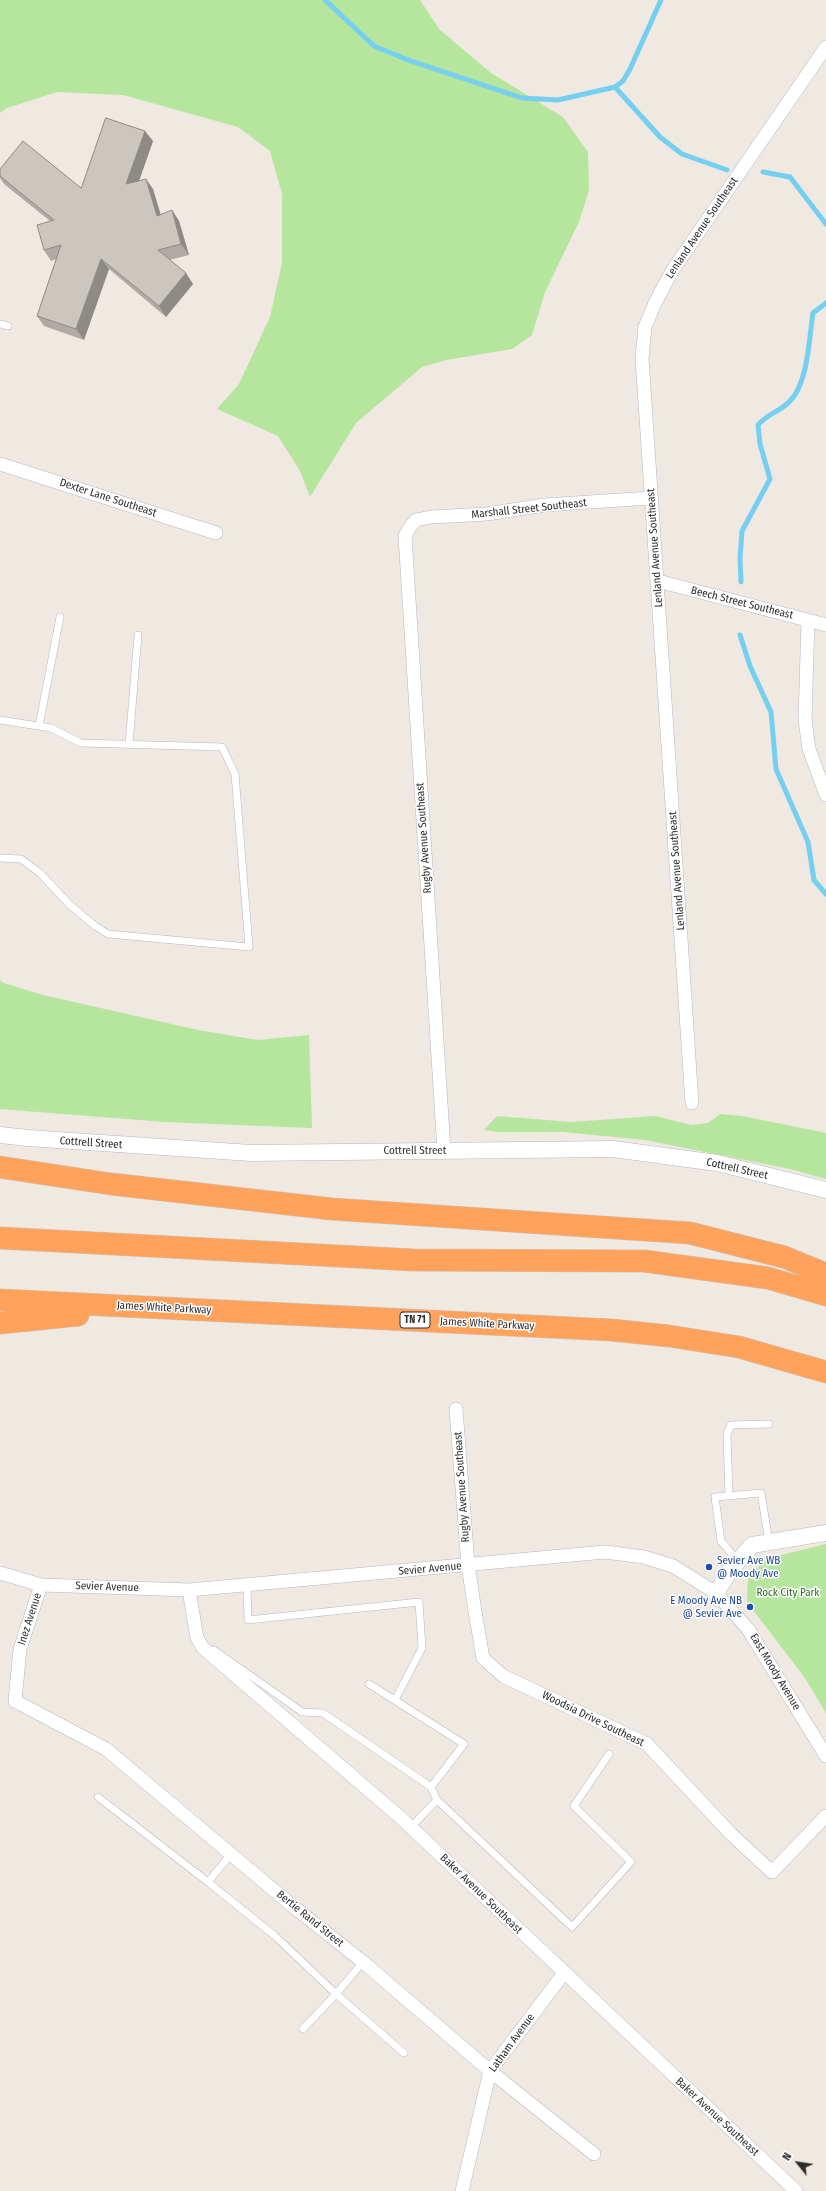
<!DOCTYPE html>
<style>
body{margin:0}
#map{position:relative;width:826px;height:2191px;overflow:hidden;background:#efe9e1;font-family:"Fira Sans Condensed",sans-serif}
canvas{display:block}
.north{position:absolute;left:778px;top:2143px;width:40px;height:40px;-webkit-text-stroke:3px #fff;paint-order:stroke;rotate:300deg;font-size:11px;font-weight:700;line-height:16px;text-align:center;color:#2e2e2e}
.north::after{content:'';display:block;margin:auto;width:14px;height:18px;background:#2e2e2e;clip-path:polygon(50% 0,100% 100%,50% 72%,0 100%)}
</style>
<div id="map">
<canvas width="826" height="2191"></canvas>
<div class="north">N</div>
</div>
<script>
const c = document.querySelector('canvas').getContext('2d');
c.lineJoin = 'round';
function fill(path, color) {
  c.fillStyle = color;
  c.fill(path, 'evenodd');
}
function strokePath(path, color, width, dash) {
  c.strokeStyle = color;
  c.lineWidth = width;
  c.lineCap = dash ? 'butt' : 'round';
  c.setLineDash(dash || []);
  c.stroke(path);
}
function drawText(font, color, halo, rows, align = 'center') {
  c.font = font + ' "Fira Sans Condensed",sans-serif';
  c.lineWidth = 3;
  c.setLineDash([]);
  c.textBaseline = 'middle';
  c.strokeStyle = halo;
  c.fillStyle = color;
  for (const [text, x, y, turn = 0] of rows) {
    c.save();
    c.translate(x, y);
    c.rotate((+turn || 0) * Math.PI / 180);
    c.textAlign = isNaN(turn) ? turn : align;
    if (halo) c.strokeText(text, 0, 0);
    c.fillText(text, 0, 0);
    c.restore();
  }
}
fill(new Path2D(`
 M0,0H420L439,29L491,73L563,117L588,152L589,190L579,222L545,292L532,335L512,349L446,360L422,367L356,423L310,497L300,471L278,436L217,409L239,384L270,317L282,263V194L270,151L238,127L123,95L57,92L7,108L0,113Z
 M0,980L4,983L43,995L198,1030L258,1040L309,1035L312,1128L165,1122L0,1109Z
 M720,1114L742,1116L826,1133V1179L790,1169L645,1140L563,1132H499L484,1130L497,1116L571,1122L655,1116L691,1125L708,1123Z
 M826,1544V1713L805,1678L747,1602L748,1579L765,1559Z`), '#b6e59e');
strokePath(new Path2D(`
 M325,0L374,46L408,60L522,98L558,100L615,87L660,137L682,154L727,170
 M615,87L623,81L630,69L661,0
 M763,172L790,177L826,224
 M741,582L740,558L742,531L770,479L760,444L758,425C767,414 781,411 790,401C808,383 809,339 813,313L826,303
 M740,635L750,666L771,712L776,769L808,842L814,880L826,894`), '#75cff0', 5);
const service = new Path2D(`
 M0,324L8,326
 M0,720L51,728L81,743L222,747L235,774L249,947L108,934L95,926L69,904L40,873L21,859L0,858
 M39,726L60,617
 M129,744L138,635
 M729,1496L727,1434L731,1425L769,1424
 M738,1561L721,1541L715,1497L761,1493L769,1542
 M247,1585L248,1620L419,1602L422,1648L395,1700
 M214,1650L302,1712L323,1713L431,1787
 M369,1684L464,1744L431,1787L437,1800
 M98,1797L208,1882
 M411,1827L437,1800L572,1927L631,1862L574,1806L609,1754
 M232,1853L208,1882L275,1936L336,1994L303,2029
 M363,1962L336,1994L404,2053`);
const minor = new Path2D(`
 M0,464L216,533
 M658,581L826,625
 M808,620L805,720L809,749L826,795
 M692,1103L642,358L645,327L655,303L672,271L826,47
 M444,1151L405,536L410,527L416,520L431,517L487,514L544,505L651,498
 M456,1409L468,1565L475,1611L483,1658L503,1676L647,1744L731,1834L772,1872L826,1816
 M0,1573L41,1585L189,1590L605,1552L644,1557L673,1566L716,1593L748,1629L826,1756
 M41,1585L20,1649L15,1701L106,1749L295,1908L363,1962L490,2071L594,2154
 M189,1590L197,1638L203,1648L401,1818L796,2191
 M462,2191L490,2071L564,1973`);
const tertiary = new Path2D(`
 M0,1135L28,1138L251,1153L613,1149L717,1163L826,1190
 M716,1593L729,1572L752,1545L826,1533`);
const motorway = new Path2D(`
 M0,1167L111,1184L332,1209L690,1233L784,1257L826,1274
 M0,1238L413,1260L644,1261L768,1278L826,1295
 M0,1300L612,1330L669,1336L739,1347L826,1372
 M0,1323L78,1315`);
strokePath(service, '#b4b7c1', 8);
strokePath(minor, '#b4b7c1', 14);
strokePath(tertiary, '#b4b7c1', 17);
strokePath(motorway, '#c9c9c9', 23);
strokePath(service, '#fff', 7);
strokePath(minor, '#fff', 13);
strokePath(tertiary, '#fff', 16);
strokePath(motorway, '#ffa35c', 22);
fill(new Path2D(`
 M153,141L139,181L153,189L161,215L172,210L179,221L189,255L169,260L193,284L166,317L109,269L84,340L44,326L37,316L56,259L51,261L44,250L50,221L4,184L0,178V169L81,188Z`), '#afaba4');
fill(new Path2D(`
 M145,131L153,141L134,195L126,184Z
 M146,179L153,189L164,227L157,216Z
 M172,210L179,221L189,255L181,244Z
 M101,259L109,269L84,340L76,329Z
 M186,273L193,284L166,317L159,306Z`), '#8e8b86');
const building = new Path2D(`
 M106,118L145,131L126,184L146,179L157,216L172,210L181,244L158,250L186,273L159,306L101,259L76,329L37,316L61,245L44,250L37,225L54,220L0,176V169L23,141L81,188Z`);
fill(building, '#cbc7bf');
strokePath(building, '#8e8b86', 1);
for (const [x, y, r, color] of [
 [709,1567,4,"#1a4fb4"],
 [750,1607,4,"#1a4fb4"]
]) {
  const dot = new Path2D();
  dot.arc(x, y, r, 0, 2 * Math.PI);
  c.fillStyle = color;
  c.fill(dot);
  strokePath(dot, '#fff', 1.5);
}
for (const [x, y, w] of [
 [415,1320,30]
]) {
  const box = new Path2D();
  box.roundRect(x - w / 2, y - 8, w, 16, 3);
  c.fillStyle = '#fff';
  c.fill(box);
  strokePath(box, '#2e2e2e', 1);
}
drawText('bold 10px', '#2e2e2e', null, [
 ["TN 71",415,1320]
]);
drawText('11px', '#2e2e2e', '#fff', [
 ["Lenland Avenue Southeast",702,228,-56],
 ["Dexter Lane Southeast",108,498,18],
 ["Marshall Street Southeast",529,509,-6],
 ["Lenland Avenue Southeast",655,548,-94],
 ["Beech Street Southeast",742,603,14],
 ["Rugby Avenue Southeast",424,838,-94],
 ["Lenland Avenue Southeast",677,871,-94],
 ["Cottrell Street",91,1143,4],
 ["Cottrell Street",415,1151],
 ["Cottrell Street",737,1169,13],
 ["James White Parkway",164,1308,3],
 ["James White Parkway",487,1324,3],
 ["Rugby Avenue Southeast",462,1487,-94],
 ["Sevier Avenue",430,1569,-5],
 ["Sevier Avenue",107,1587,2],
 ["Inez Avenue",30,1619,-72],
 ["East Moody Avenue",775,1672,59],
 ["Woodsia Drive Southeast",593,1719,26],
 ["Baker Avenue Southeast",481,1894,44],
 ["Bertie Rand Street",310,1919,39],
 ["Latham Avenue",512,2043,-54],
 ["Baker Avenue Southeast",717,2117,43]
]);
drawText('11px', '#164399', '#fff', [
 ["Sevier Ave WB",717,1561],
 ["@ Moody Ave",717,1574],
 ["E Moody Ave NB",742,1601,"right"],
 ["@ Sevier Ave",742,1614,"right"]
], 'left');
drawText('11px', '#2c6e1b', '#fff', [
 ["Rock City Park",788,1593]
]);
</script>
